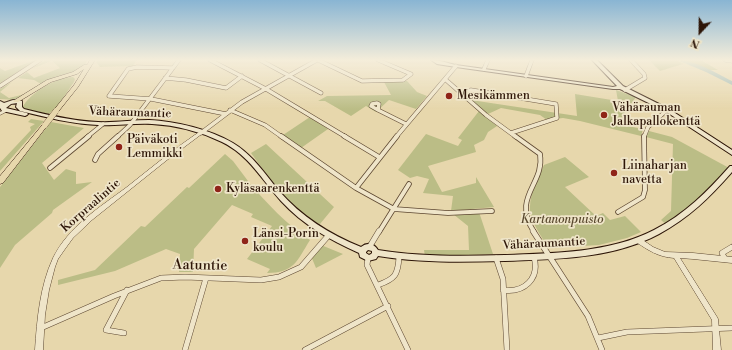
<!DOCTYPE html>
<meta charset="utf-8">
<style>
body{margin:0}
#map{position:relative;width:732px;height:350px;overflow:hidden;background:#e7d7ac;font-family:"Libre Bodoni",serif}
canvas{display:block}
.north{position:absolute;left:680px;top:12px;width:40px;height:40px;-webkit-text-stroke:3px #efe5c9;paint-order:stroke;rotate:202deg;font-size:11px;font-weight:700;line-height:16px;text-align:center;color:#2d1507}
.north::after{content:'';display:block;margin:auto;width:14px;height:18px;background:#2d1507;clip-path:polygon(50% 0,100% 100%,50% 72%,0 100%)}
</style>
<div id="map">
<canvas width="732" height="350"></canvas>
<div class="north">N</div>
</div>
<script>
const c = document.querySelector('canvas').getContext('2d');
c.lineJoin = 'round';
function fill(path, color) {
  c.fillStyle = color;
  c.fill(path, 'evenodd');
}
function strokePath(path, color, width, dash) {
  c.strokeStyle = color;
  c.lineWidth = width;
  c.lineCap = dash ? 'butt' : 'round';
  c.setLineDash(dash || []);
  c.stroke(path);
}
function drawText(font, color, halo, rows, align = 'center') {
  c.font = font + ' "Libre Bodoni",serif';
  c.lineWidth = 3.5;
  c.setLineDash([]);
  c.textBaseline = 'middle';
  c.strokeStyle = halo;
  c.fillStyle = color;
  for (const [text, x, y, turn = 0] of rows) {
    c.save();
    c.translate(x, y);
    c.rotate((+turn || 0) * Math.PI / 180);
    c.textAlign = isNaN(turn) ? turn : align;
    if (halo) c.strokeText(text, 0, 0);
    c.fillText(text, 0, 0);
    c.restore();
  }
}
fill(new Path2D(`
 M35,60H37L0,83V68L5,71Z
 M45,60H88L84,66L76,71L55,77L14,100L0,99V89L12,82L0,92L9,98L25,94L41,84L34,80L18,78L27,72L34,78L60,68L52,61L33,68Z
 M98,60H137L133,66L100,67L96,62Z
 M649,60H677L683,64L660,71Z
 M680,60H701L718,70H709Z
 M73,77L75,79L74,82L59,104L49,114L22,108C31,92 54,78 73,77Z
 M407,81L417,92L427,96L416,109L389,100L376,112L366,106L351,116L325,101H318L327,96L391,95L384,82Z
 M616,90L636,97L617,124L643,129L641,136L580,121L563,118L547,120L540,115L501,108L488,114L471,100L577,116L575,94L618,101Z
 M479,111L497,126L488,132L484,140L474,145L476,152L428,166L442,192L476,183V177L494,207L451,211L453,196L423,193L429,179L417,176L410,178L398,170L426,134L458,146L462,140L458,138Z
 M310,117L328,129L301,148L283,135Z
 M31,119L44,121L0,171V163L31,130L30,127L35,124L28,122Z
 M51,122L84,128L42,163L54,180L66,169L76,172V184L92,182L53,210L52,213L15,245L0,268V187Z
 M649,131L672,137L731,169L675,222L668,226L661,220L671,211L673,144L646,137Z
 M266,144L334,207L320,224C292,213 268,176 251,153Z
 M225,154L233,161L248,181L241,191L249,183C268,204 286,224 310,240C297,261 294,273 267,273L270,269L247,259L272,226L251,217L253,214L232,205L194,249L193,272H179L180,254L166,249L115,271L58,285V280L95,270L141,226L145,227L187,187L189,188Z
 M565,157L589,177L565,187L596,216L603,213L610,220L625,216L641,232L627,238L599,245L548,248C542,236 529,221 530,207C530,193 538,177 544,165Z
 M479,212L493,254L425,257L424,250H469L468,226L453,214Z
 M321,245L343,254L316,268L311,256Z`), '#bbbd86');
fill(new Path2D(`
 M677,60C696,60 715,73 732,81V85L706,72Z`), '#9ab7b4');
const minorFar2 = new Path2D(`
 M210,60L266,89L346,137
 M260,60L321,93
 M318,60L362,81L403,80L411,74L378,60
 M725,60L732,61
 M173,68L137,67L128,69L109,96L151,99L226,114
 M484,69L488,60
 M526,76L532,60
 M165,78L186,80L226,88L242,76
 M446,80L486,115L516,137
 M0,86L40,60
 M625,90L645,78L644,74L631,60
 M460,92L471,90L556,104L557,118L511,133
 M377,103L379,104L378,110L371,106L372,104Z
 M230,110L265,125L282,137
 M378,110L406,124
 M201,133L242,102L317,60
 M87,137L103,124
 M117,137L130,125L179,60
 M396,137L456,66
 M644,137L648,127L667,110`);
const minorFar1 = new Path2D(`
 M281,136L356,188L394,209L448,213L492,211
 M344,136L379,157
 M515,136L540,154C545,185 511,196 534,232
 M95,160L98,154L118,136
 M50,168L89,136
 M356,188L397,136
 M618,212L643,197L645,190L644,136
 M379,232L409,184`);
const minor = new Path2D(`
 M533,231L588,316L602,350
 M370,246L379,231
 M368,258L367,265L408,350
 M496,258L503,279L507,350
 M725,259L722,253L732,247
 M378,285C395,279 398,275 399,257
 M503,290C524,293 540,279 534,257
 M41,328L114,296L161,278L185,277L261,280L279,277L301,267L328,236
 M124,333L106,330L127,290
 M598,338L627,332L732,328
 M185,350L206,278
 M305,350L388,306`);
const tertiary = new Path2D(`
 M4,110H8V111L0,115V112Z
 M199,132H201L203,133L167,160L92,220L73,238L65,249L58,259L55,267L49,290L45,315L43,350H35C37,319 40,286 53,258C68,227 100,207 127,187C151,168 174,149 199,132Z
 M636,238H640L653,247L665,252L693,253L732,257V263L693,259L680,258L717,317L718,319L721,350H713L712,320L674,258C658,257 648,250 636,242L635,240Z`);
const secondary = new Path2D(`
 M431,60C439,60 448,63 456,65L613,87L617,86L592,60H597L623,86L669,109L732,150V155L665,111L620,89H613L456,67L437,64Z
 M13,100L22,101V107L24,109C48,115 73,121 98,122C115,123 132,120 149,120C176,121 211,130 233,143C253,155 265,174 279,191C302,217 329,234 361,247C367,242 374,243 378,250C420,257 463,256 505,255C554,253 610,253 654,230C685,214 707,192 730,166H732V172C710,197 689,218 659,234C612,259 556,259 505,261C462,262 420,263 378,256L376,259L368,261L360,257L359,253C330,240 303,225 281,201C262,180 249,155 222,142C201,132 176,125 152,124C134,123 116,126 98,125C71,124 46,117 20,111L16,107L17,103L11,104L6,108L27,113L28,114L27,115L25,116L2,111L0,108V101L4,103ZM368,250L372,251V253L371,254L369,255L366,253V252Z`);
const trunk = new Path2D(`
 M90,60H95L78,87L58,112L56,113L53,111L74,85L84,69L77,74L51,82L18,102H14L13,101L47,80L73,72L84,65H87Z
 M45,123L48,125L47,126L3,183L0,184V176L43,124Z`);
strokePath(minorFar2, '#5c4630', 4.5);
strokePath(minorFar1, '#5c4630', 5.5);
strokePath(minor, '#5c4630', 6);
strokePath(tertiary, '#5c4630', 1);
strokePath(secondary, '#2d1507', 2);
strokePath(trunk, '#2d1507', 1);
strokePath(minorFar2, '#efe5c9', 3.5);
strokePath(minorFar1, '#efe5c9', 4);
strokePath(minor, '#efe5c9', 5);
fill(tertiary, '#efe5c9');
fill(secondary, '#efe5c9');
fill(trunk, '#e7d7ac');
const trunkBridge = new Path2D(`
 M45,125L56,111`);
strokePath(trunkBridge, '#2d1507', 6, []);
strokePath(trunkBridge, '#e7d7ac', 5.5);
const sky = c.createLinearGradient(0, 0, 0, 109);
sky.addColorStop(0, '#89b5d3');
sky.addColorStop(0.55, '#f4edda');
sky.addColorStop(1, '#f4edda00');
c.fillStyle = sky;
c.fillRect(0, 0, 732, 109);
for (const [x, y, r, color] of [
 [449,96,4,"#8f2418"],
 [604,115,4,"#8f2418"],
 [119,147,4,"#8f2418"],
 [614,173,4,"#8f2418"],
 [218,189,4,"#8f2418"],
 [245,241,4,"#8f2418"]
]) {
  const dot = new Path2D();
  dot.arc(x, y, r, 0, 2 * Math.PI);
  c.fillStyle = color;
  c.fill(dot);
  strokePath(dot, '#efe5c9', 1.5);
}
drawText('12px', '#2d1507', '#efe5c9', [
 ["Mesikämmen",457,96],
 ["Vähärauman",612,108],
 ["Jalkapallokenttä",612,122],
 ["Päiväkoti",127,140],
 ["Lemmikki",127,154],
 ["Liinaharjan",622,166],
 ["navetta",622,180],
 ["Kyläsaarenkenttä",226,189],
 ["Länsi-Porin",253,234],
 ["koulu",253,248]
], 'left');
drawText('12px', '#2d1507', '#efe5c9', [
 ["Vähäraumantie",130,113,2],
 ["Korpraalintie",91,206,-41],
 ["Vähäraumantie",544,244,-3]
]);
drawText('italic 12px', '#58472d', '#efe5c9', [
 ["Kartanonpuisto",562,220]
]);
drawText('14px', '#2d1507', '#efe5c9', [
 ["Aatuntie",200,266,1]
]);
</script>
